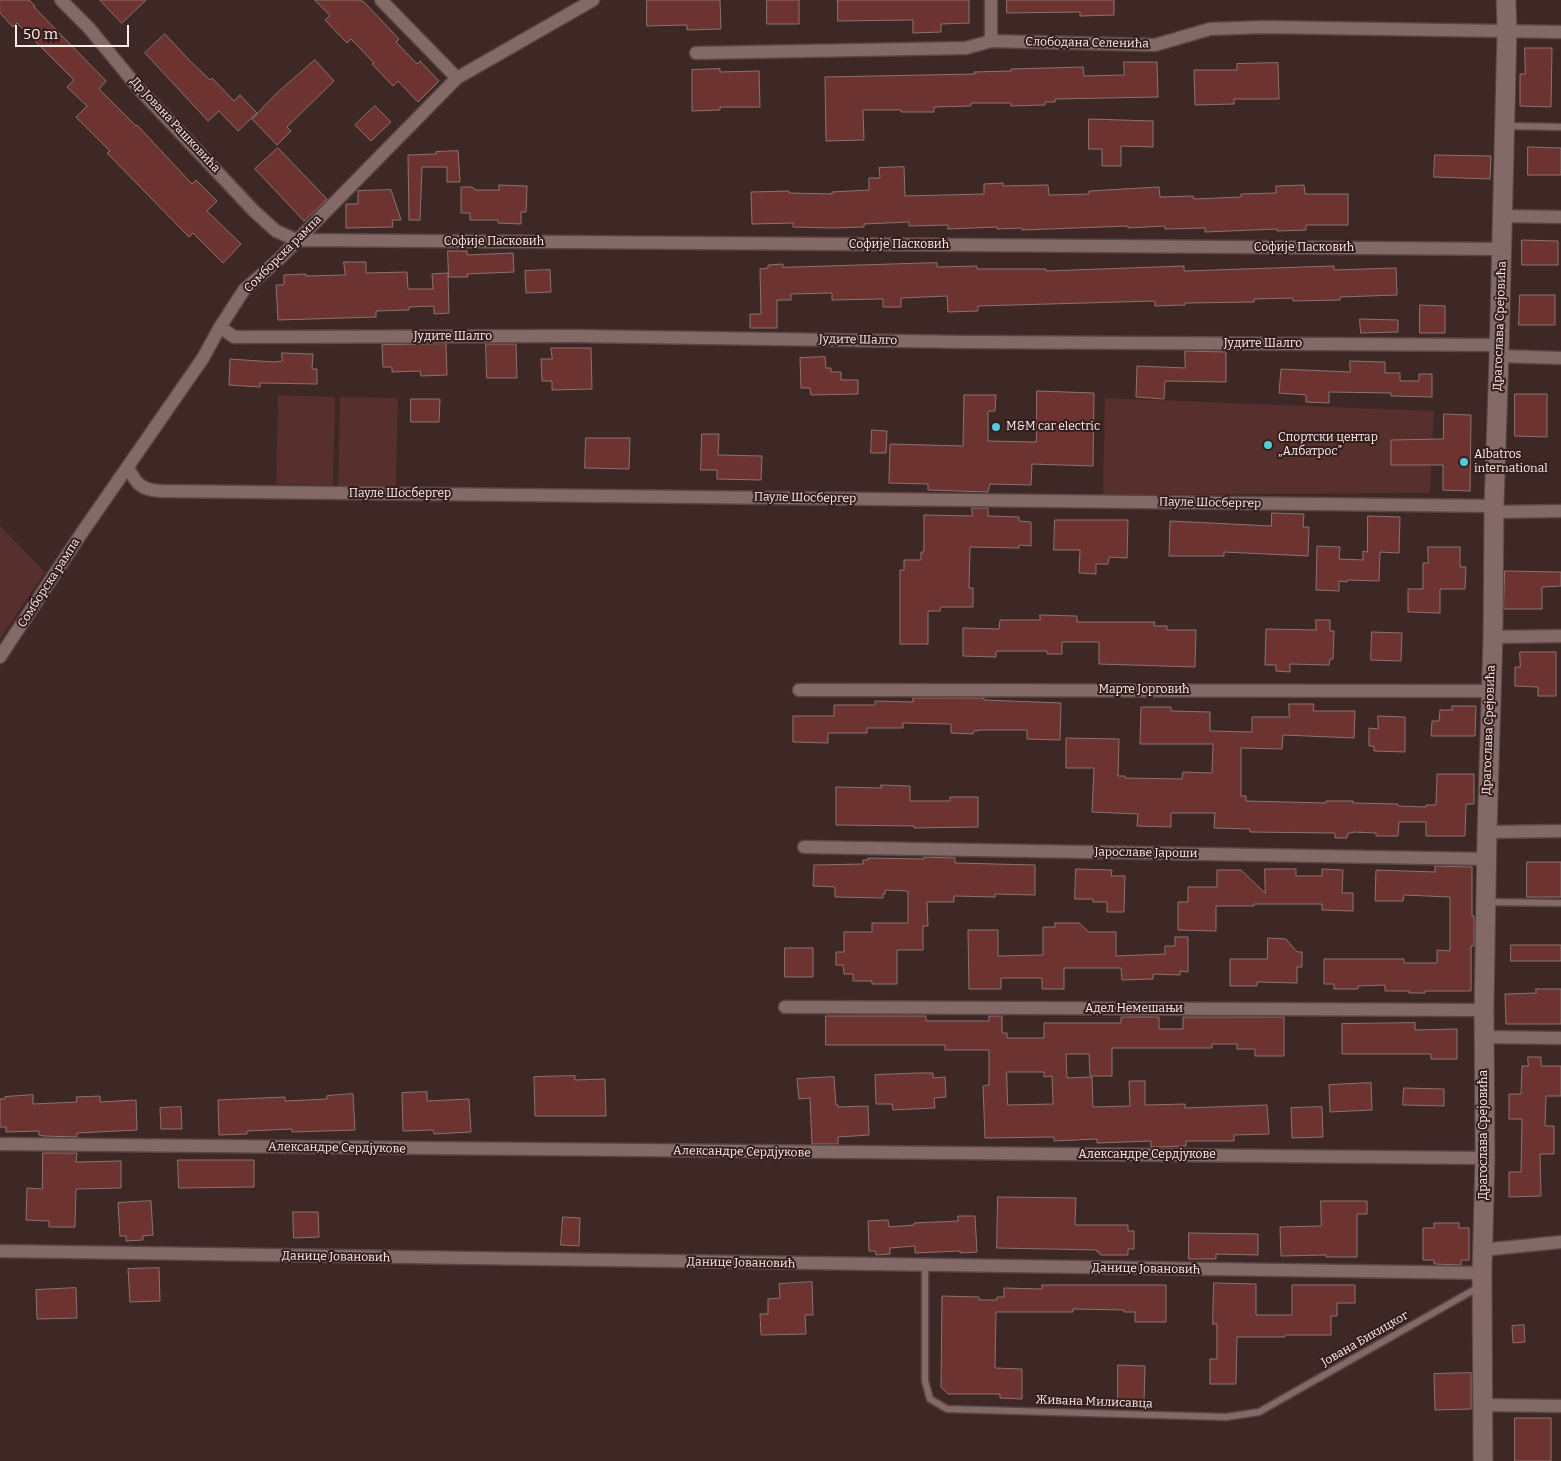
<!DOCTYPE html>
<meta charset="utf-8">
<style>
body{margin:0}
#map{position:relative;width:1561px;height:1461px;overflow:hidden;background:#3d2826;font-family:Bitter,serif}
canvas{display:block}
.scale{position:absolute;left:15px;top:25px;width:114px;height:22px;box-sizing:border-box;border:2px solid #fcedeb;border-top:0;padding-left:6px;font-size:15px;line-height:18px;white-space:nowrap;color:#fcedeb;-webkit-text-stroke:4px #331e1c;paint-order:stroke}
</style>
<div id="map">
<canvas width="1561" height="1461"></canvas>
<div class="scale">50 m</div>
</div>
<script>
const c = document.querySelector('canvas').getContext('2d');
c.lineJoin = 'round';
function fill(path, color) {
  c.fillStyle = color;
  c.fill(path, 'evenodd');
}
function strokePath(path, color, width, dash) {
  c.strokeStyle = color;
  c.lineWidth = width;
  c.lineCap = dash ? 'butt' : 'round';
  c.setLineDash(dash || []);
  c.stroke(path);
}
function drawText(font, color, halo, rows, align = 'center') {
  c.font = font + ' Bitter,serif';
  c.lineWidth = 4;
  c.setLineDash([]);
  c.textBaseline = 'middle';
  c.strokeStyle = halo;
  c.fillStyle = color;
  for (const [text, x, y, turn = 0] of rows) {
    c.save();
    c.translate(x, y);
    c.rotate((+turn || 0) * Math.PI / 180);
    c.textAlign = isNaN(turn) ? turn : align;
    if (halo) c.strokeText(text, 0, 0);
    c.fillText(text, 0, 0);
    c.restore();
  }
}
fill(new Path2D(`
 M278,395L335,397L333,485L276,484Z
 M340,397L398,398L396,487L338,486Z
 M1105,398L1434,411L1430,493L1103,495Z
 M0,526L45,572L0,639Z`), '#572f2c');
const building = new Path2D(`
 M0,0H29L35,6L34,7L106,81L99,89L136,126L137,125L192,184L196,180L217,201L207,211L241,244L223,263L193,233L189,237L107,153L110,151L76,117L87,106L67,87L74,80L17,23L13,27L0,13Z
 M100,0H146L122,23Z
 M315,0H359L364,2L399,39L396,42L417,64L420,61L439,81L418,102L398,81L393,86L372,64L374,63L351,39L347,43L325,20L330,16Z
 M647,0H720L721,29L687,30V25L647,26Z
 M767,0H799V24H767Z
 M838,0H969V23L941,24V32L913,33V20L838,21Z
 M1007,0H1114V15L1080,16V12L1007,13Z
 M165,34L189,60L210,80L212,78L234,101L240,95L257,113L238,131L219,111L208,121L145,53Z
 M1525,48H1552L1551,107L1520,106V74H1525Z
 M315,60L334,81L287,127L291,131L277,145L252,119L276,94Z
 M1124,62H1157L1158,97L1055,99V102H1045V105L1011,106V103H971V106L934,107V112H901V110H863L864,140L826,141L825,77L975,74L974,72L1011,71V69L1083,67L1084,76L1124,75Z
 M1278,63L1279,99H1234V104L1195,105L1194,70H1237V64Z
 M720,69V72L759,71L760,107H720V110L692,111V70Z
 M375,106L391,122L371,141L355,125Z
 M1089,119L1153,121V147L1121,146V166H1102V149H1089Z
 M1528,147L1561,148V175H1528Z
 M278,148L327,199L304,221L255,169Z
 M458,151L460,182H447V167H422L420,220H409L408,155L436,154V152Z
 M1435,155L1491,156L1490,179L1434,177Z
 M904,167L905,196L984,194V184L1003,183V186L1048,185L1049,195L1089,194V191L1159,187L1160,197L1193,196L1194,199L1241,197V194L1276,193V186L1304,185L1305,194H1348V225H1306V230L1277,231V229L1205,232V228L1165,229V226L1128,228V226L1022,230V228L997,229V227L948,229V225L909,226V222L864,224V227L833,228L793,227V223L752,224L751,192L789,191V193L832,194V192L869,190V178H880L879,168Z
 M499,185L527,186L526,212H521V224L498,223V220H470V213H461V187H472L476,190H499Z
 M391,190L401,220H392L393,227L346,228V204H358V191Z
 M1522,240L1558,241V265H1522Z
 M448,251H467V255L513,253L514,272L467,274L468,277H449Z
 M344,262H366V273L407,272L408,289H433L432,274L448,273L449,313L434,314V306L409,307V310L376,311V317L278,320L276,285H284V275L306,274V276L345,275Z
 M937,263V267L977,266V269H1046V271L1184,266V271L1334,266V270L1396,268L1397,295L1340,297V300L1293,301V298L1254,299V302L1185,303V305L1155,306V301L978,306V311L948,312L947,296L901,298V307H883V299L832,300V293L791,294V300H777V328H750V314H761L760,269L768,268V265L783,264V267Z
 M550,270L551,292L526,293L525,271Z
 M1520,295H1555V325H1519Z
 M1420,305L1445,306V333H1420Z
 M1360,319L1398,320V332L1361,333Z
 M446,344L447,375L421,376L420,371L392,372V367H383L382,345Z
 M486,344H516L517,378H487Z
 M551,348H591L592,389L552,390V381H542L541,359H552Z
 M1185,351L1226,352V382L1165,381L1164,399L1136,397L1137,366L1185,368Z
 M282,353L313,354L312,369H317V384L260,383V387L229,385L230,359L274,362L282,361Z
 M825,357L826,368H831V372H841V380H858V394L811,395L810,388H801L800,358Z
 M1350,361L1385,362V373H1400V381H1419V374H1432V397L1391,396V393L1329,392V403L1306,402V395L1279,393L1281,369L1350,372Z
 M1037,391L1094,393L1093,466L1032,464L1031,485L990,484L988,492L928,490V484L889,483L890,444L963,446L964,395H996L995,411H988V441L1036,442Z
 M1515,394H1547V437L1515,436Z
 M411,399H440L439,422H411Z
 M1444,414L1471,415L1470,491L1443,490V465H1391V440L1443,439Z
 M872,430L887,431L886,453H871Z
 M702,434H719L718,455L762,456L761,480L717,479V470H701Z
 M586,438H630L629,469L585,468Z
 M972,508H988V516L1019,517V521L1031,522V546L1019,545V548L970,547L969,588H973V607H941L940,611H928V644H900V570H904V560H921V552H924V515L972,516Z
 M1272,513L1304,514L1303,527H1309L1308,556L1224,552V556H1169L1170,521L1271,526Z
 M1368,516L1400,517L1399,553L1380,552L1379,581L1347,580V582L1339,581V591L1316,590L1317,546L1340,547L1339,559L1363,560V551L1367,552Z
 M1055,520H1128L1127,558L1109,557L1108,564H1096V574L1079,573L1080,550H1054Z
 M1428,547H1460V567H1466L1465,589H1440V613L1408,612V589H1423V563H1428Z
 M1505,571L1561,572V586L1542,587V609H1504Z
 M1040,615L1077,616V622H1155L1154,626H1167V630H1196L1195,667L1099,664V642H1062V654H1047V651H996V657L963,656V628L999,629L1000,620H1040Z
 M1316,620H1330V631H1334L1333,659H1330L1329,665L1290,664V672L1276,671V665H1265L1266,629L1316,630Z
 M1372,632L1402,633L1401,661L1371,660Z
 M1520,652H1556V696H1538V687L1515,686V667H1520Z
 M913,698H984V700L1061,703L1060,740L1027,739V730H981L974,731L973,734L951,733V724L903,723V728H867V733H828V743L793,742V716H834V705H875V701L913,702Z
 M1289,704H1314L1313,711H1355L1354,738L1283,735L1282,749L1241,748V796H1246V801L1326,803V801H1353V803L1398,804V806L1426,807V805H1436L1437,774H1474V804H1466L1465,836H1426V822H1399L1398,836H1376V833L1353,832V833H1348L1347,838H1335V833L1250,832V829L1214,828L1215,813H1171V827L1137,826L1138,814L1092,812L1094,768H1066V738L1119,739L1118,776H1125V778L1182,779L1183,772L1212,773L1213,744H1140L1141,707H1171V711L1210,712V731L1252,732V717H1289Z
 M1452,706H1476L1475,736H1431L1432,721H1439L1440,710H1452Z
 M1378,716L1405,717V752L1374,751V746H1369V728L1378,729Z
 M881,785L910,786V801H950V797H978V827L914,828V826L836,825V787L881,788Z
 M924,857L955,858V863L1035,865V895L995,894V897L954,896V902H927L928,926H923V950H897V984H872V981H853V974H844L843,965H836V952H844V932H872V923H908V891L885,890V894H883V898L835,897V887L813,886L814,865L863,864V860H868V858L924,859Z
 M1527,862H1561V897H1527Z
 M1435,866L1472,867V916H1474V946H1471V991H1425V993H1409V991H1385V985L1358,986V989H1334V984H1324V959H1404V963H1437V950L1450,951V897L1404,895L1403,901H1375L1376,870L1435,872Z
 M1076,869L1112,870L1111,876H1125L1124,912H1107V902H1093V899H1075Z
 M1265,869H1296V876H1322V869L1343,870L1342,893H1353V911L1322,910V904H1254V906H1216V931L1178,930V902H1188V887H1217V870H1241L1265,893Z
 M1055,923H1079L1089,932H1116V956L1165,954V946H1175V937H1188V972L1180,971V975L1153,974V979L1122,980L1121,968H1064V989H1042V978H1001V989H969L968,930H998V956L1043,955V927H1055Z
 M1268,938L1286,939L1297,952H1302V967H1297V983L1257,982V986H1230V959H1267Z
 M1511,945H1561V961H1511Z
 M785,948H813V977H785Z
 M1536,989H1561V1024H1506L1505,994L1536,993Z
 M826,1016H926V1021H989V1016H1002V1033H1007V1038H1044V1023H1121V1017H1159V1029H1183V1017H1284V1056H1255V1049H1237V1044H1212V1048H1112V1076H1090L1089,1054H1066L1067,1078L1092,1077L1093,1107L1130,1106L1129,1081H1145V1105L1185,1104V1108L1267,1105L1269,1134L1234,1135V1141H1186V1146L1158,1147H1151V1141L1097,1143V1139L1054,1141V1137L985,1138L983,1086L989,1085V1050H945V1045H826ZM1007,1072H1044V1077L1052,1076L1053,1104L1008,1105Z
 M1415,1023V1030L1457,1029V1059H1431V1054H1342V1024Z
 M1528,1057H1541V1066H1561V1096H1546L1545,1126H1554V1154H1540L1541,1196L1509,1197V1172H1521L1522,1119H1509V1094H1521L1522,1066H1528Z
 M919,1073H933V1078L945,1077L946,1097L934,1098L935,1108L893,1110L892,1104H876L875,1075Z
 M575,1076V1080L605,1079L606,1116H535L534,1077Z
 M834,1077L836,1105H838V1107L868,1106L869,1135L838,1137V1144H812L810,1098L799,1099L797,1079Z
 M1371,1083L1372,1110L1330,1112L1329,1085Z
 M1404,1088L1444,1089V1106L1403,1105Z
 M427,1092V1101L469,1099L471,1132L434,1134L433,1130L403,1131L402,1093Z
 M353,1094L355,1130L292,1132V1129L247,1131V1134L219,1135L218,1100L285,1097V1101L327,1099V1096Z
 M33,1095V1104L77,1102L76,1097L100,1096V1102L136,1100L137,1130L77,1133V1137L43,1136L39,1135V1131L6,1132V1127H0V1099H5V1097Z
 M181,1107L182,1129H161L160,1108Z
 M1322,1107L1323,1137L1292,1138L1291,1108Z
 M43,1153H77L76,1162L121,1161V1188L76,1189L75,1227H49V1221L26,1220L27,1188L42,1189Z
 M178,1160H254V1187L179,1188Z
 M998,1197L1076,1198L1075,1225H1128V1231H1134V1249H1128V1255H1100V1252H1097V1250L997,1248Z
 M151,1201L153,1235L143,1236V1240L126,1241V1236H120L118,1203Z
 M1321,1201H1367V1214H1357V1257H1326V1255L1281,1256L1280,1227L1321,1226Z
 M293,1212H318L319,1237L294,1238Z
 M958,1216H975L977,1252L960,1253V1251L915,1253V1246L890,1248V1254L876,1255L875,1251H869L868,1221L888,1220L889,1227L914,1225V1223L958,1221Z
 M563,1217L580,1218L579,1246L561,1245Z
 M1434,1223H1459V1228H1469V1260H1461V1265L1434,1264V1260H1423V1228H1434Z
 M1189,1233L1258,1234V1255L1216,1254V1259H1189Z
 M159,1268L160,1301L130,1302L128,1269Z
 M812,1282L813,1315H805L806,1334L761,1335L760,1314H768V1299L780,1298L779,1284Z
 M1214,1283L1256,1284V1315H1292V1285H1355V1303H1337V1316H1331V1335H1285V1337H1237L1236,1384H1210V1359H1217V1324H1213Z
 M1042,1285H1166V1322H1135V1312H1124V1310L1073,1309V1312H996L995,1368L1022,1369V1399L1000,1398V1394H948L941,1387L942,1296L979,1297V1300H997V1297H1004V1288L1042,1289Z
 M76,1288L77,1318L37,1319L36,1290Z
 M1524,1325L1525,1342L1513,1343L1512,1326Z
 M1118,1365L1145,1366L1144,1401H1118Z
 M1471,1373V1409L1435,1410L1434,1374Z
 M1515,1418H1551V1461H1515Z`);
fill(building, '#6d3330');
strokePath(building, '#8c726f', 1);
const lane = new Path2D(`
 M1506,126L1561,127
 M1488,902L1561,903
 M925,1266V1381L930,1399L947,1409L1226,1417L1259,1412L1479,1287`);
const street = new Path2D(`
 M61,0L89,28L140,90L254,211L276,231L297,240L1502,249
 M381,0L457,78
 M991,41V0
 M696,53L966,48L991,41L1155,45L1210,29L1264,27L1561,32
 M1503,216L1561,217
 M220,327L234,337L575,336L967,342L1499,345
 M1499,356L1561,358
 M128,467C136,484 141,490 161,491L1494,506
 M1493,512L1561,511
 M1493,637L1561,636
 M0,657L81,534L203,358L220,327L244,290L279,259L457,78L593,0
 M799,690L1490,691
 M1487,832L1561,831
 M804,847L1487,859
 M785,1007L1484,1010
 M1484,1037L1561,1038
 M0,1144L1485,1158
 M1482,1250L1561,1242
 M0,1251L1482,1273
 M1483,1405L1561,1406`);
const secondary = new Path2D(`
 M1483,1461L1482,1273L1485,1158L1484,1010L1487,832L1493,637L1494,506L1499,356L1507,30L1506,0`);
strokePath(lane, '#584544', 9);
strokePath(street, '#584544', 15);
strokePath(secondary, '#584544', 21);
strokePath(lane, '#836a67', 6);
strokePath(street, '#836a67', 12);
strokePath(secondary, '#836a67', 19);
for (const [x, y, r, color] of [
 [996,427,5,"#52cbd8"],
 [1268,445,5,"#52cbd8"],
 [1464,462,5,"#52cbd8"]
]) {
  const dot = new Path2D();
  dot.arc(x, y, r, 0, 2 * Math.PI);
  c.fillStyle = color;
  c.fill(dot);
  strokePath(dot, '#331e1c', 2);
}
drawText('12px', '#fcedeb', '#331e1c', [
 ["Слободана Селенића",1087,43,1],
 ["Др Јована Рашковића",175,125,47],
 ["Софије Пасковић",494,242],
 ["Софије Пасковић",899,245],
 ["Софије Пасковић",1304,248],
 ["Сомборска рампа",283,254,-45],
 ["Драгослава Срејовића",1500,326,-88],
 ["Јудите Шалго",453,337],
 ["Јудите Шалго",858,340,1],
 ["Јудите Шалго",1263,344],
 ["Пауле Шосбергер",400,494],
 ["Пауле Шосбергер",805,498,1],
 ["Пауле Шосбергер",1210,503,1],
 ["Сомборска рампа",49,583,-57],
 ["Марте Јорговић",1144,690],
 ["Драгослава Срејовића",1489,730,-88],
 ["Јарославе Јароши",1146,853,1],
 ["Адел Немешањи",1134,1009],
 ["Драгослава Срејовића",1484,1135,-90],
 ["Александре Сердјукове",337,1148,1],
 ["Александре Сердјукове",742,1152,1],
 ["Александре Сердјукове",1147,1155],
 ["Данице Јовановић",336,1257,1],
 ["Данице Јовановић",741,1263,1],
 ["Данице Јовановић",1146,1269,1],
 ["Јована Бикицког",1365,1339,-30],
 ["Живана Милисавца",1094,1402,2]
]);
drawText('12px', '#fcedeb', '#331e1c', [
 ["M&M car electric",1006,427],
 ["Спортски центар",1278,438],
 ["„Албатрос”",1278,452],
 ["Albatros",1474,455],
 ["international",1474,469]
], 'left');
</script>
